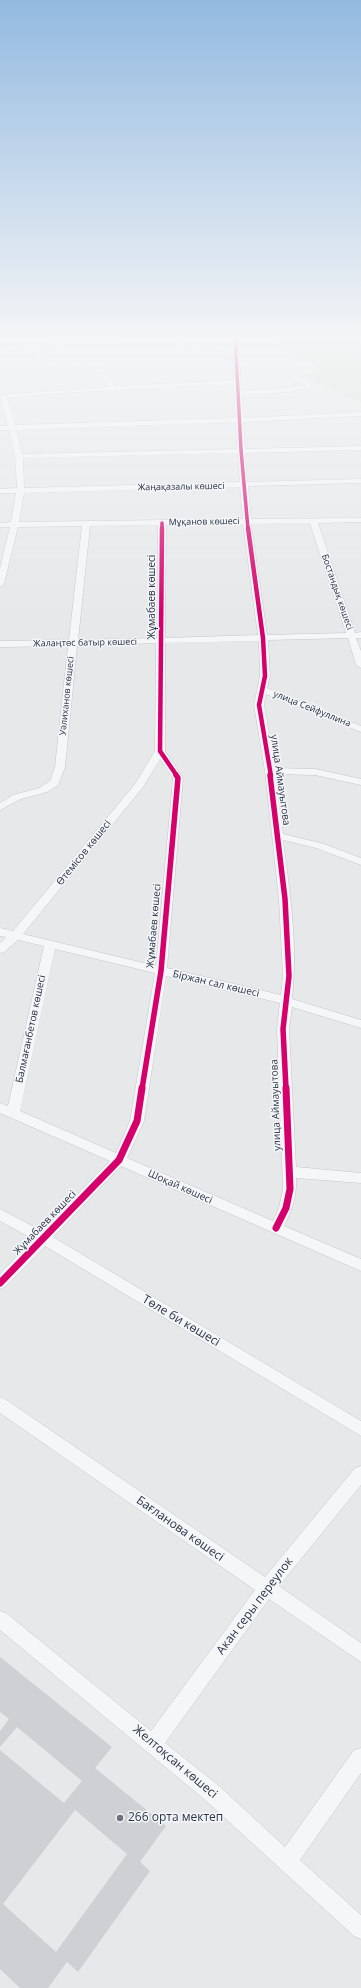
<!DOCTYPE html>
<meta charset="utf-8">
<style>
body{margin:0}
canvas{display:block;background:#e6e8ea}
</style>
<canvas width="361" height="1988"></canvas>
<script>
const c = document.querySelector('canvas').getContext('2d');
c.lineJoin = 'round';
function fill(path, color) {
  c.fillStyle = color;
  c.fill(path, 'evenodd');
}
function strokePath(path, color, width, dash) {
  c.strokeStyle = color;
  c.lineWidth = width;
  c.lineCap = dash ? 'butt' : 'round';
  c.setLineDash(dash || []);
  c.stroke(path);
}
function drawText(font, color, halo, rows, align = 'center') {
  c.font = font + ' "Open Sans",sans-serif';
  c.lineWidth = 3;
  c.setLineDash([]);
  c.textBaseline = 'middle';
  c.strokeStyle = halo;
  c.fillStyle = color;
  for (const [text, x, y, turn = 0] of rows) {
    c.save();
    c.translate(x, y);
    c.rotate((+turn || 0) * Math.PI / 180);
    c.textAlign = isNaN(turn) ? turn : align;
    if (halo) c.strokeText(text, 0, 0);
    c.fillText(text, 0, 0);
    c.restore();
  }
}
fill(new Path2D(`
 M296,334H361V403L303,376L321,369L266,343Z`), '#d6ded6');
fill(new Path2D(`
 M0,1657L112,1747L95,1768L166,1826L140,1862L150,1871L78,1972L67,1962L48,1988H20L0,1969V1750L64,1803L82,1781L17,1727L0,1747V1731L9,1719L0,1712ZM75,1810L127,1854L56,1952L3,1904Z`), '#ced0d3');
const minor = new Path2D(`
 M121,334H140L137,336L35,348L44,355L103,370L116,386L234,380L233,353L182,346L169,334H176L186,343L233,349L232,334H238L241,391L289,388L305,385L292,377V375L294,374L311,383L310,387L289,392L242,395L243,418L361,412V416L243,422L245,449L361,446V450L245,453L247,482L361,479V483L248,486L251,519L361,518V522L318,523L355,633L361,632V638H356L361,651V668L356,665L348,638L268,640L270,676L267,688L361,726V732L266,694L264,705L275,768L315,769L361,779V785L315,775L275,774L283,834L324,844L361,858V865L316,848L283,840C290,892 298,946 292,999L361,1020V1028L292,1007L289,1029L296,1167L361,1173V1183L296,1178C297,1196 292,1210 284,1226L361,1259V1271L121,1166L53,1237L361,1421V1436L45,1246L5,1287L0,1289V1274L33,1239L0,1221V1209L42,1231L110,1161L0,1113V1103L8,1106L44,946L18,940L4,952L0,953V943L6,937L0,936V928L13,931L135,784L155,751L156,643L77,646L65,767L58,785L47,792L21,799L0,810V803L13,795L39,788L50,781L55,767L68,646L0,647V641L69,640L82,526L18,527L4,584L0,587V568L10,527H0V523L11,522L16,493H0V489L17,488L15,456L9,430H0V426H8L0,395L109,387L99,372L40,357L29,349L3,352L0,350L31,344ZM234,384L236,418L15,425L7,398L62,393ZM236,422L237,449L22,454L16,430ZM238,453L240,482L24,488L23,458ZM240,487L243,519L19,522L24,493ZM310,523L346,633L267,635L251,524ZM243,524L258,635L165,638L166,525ZM158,525L157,638L78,640L90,526ZM259,641L260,676L254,705L265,771L279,899L283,976L281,995L167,968L183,778L165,751V643ZM160,759L173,778L156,966L23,934L143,787ZM55,949L155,973L130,1121L116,1153L20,1111ZM166,976L280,1003L277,1029L283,1189L279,1208L273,1221L127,1158L144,1121Z
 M0,1397L5,1399L265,1577L355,1468L361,1466V1485L279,1586L361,1643V1662L269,1599L165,1743L218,1785L285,1847L354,1750L361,1748V1773L300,1860L361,1915V1939L354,1936L204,1799L0,1630V1611L6,1613L151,1731L255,1590L0,1413Z`);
strokePath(minor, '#c4c6c8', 1);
fill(minor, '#f5f6f7');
strokePath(new Path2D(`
 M235,334L241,450L248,529
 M162,529V523`), '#d6006c', 3.5);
strokePath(new Path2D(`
 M162,528L160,751L177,776
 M248,528L263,638L265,676L259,705L271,776`), '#d6006c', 4.5);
strokePath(new Path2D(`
 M270,775L285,899L289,976L283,1029L286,1089
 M142,1089L161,971L178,778L176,775`), '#d6006c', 5.5);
strokePath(new Path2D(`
 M276,1228L286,1208L290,1189L286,1088
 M0,1283L119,1160L137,1121L142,1088`), '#d6006c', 7);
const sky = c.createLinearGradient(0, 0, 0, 612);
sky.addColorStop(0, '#93bae0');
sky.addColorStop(0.55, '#f4f5f6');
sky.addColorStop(1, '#f4f5f600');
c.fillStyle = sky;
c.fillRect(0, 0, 361, 612);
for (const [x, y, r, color] of [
 [120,1818,4,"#6c737f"]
]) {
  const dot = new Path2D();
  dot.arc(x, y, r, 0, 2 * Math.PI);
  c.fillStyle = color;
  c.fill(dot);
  strokePath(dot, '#f4f6f9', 1.5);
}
drawText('9px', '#2b3445', '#f4f6f9', [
 ["Жаңақазалы көшесі",181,487,-1],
 ["Мұқанов көшесі",204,522,-1],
 ["Бостандық көшесі",337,592,71],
 ["Жалаңтөс батыр көшесі",85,643,-1],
 ["Уәлиханов көшесі",67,696,-84],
 ["улица Сейфуллина",312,709,22]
]);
drawText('10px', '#2b3445', '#f4f6f9', [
 ["Жұмабаев көшесі",152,597,-90],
 ["улица Аймауытова",280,780,82],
 ["Өтемісов көшесі",84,853,-51],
 ["Жұмабаев көшесі",154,926,-85],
 ["Біржан сал көшесі",216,984,13],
 ["Балмағанбетов көшесі",31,1029,-78],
 ["улица Аймауытова",276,1105,-92],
 ["Шоқай көшесі",180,1187,24],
 ["Жұмабаев көшесі",45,1223,-46]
]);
drawText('12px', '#2b3445', '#f4f6f9', [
 ["Төле би көшесі",181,1321,31],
 ["Бағланова көшесі",180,1529,35],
 ["Акан серы переулок",255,1606,-53],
 ["Желтоқсан көшесі",175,1762,40]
]);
drawText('12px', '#2b3445', '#f4f6f9', [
 ["266 орта мектеп",128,1818]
], 'left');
</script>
